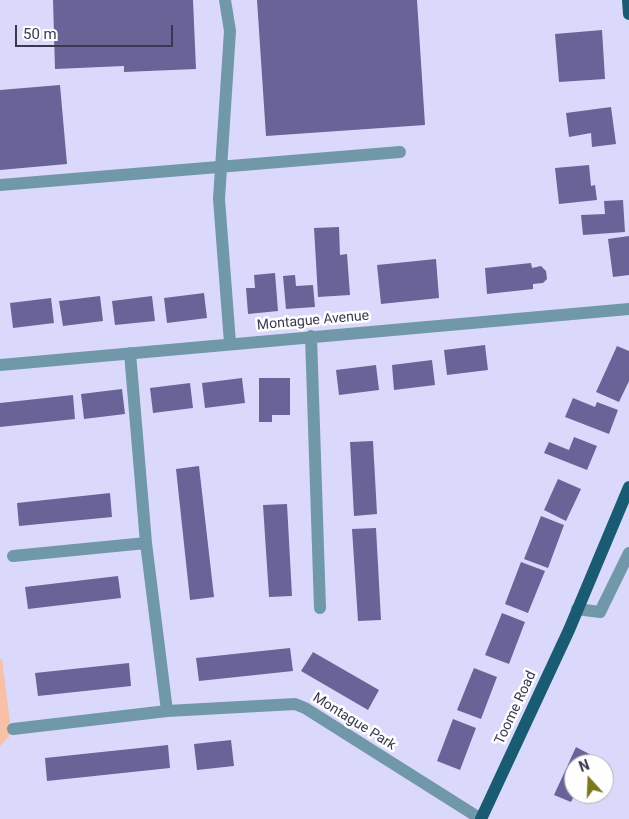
<!DOCTYPE html>
<style>
body{margin:0}
#map{position:relative;width:629px;height:819px;overflow:hidden;background:#dad9fc;font-family:Roboto,sans-serif}
canvas{display:block}
.north{position:absolute;left:564px;top:754px;width:50px;height:50px;box-sizing:border-box;background:#fefefe;border:1px solid #afafb8;border-radius:50%;rotate:340deg;font-size:14px;font-weight:700;line-height:20px;text-align:center;color:#39384f}
.north::after{content:'';display:block;margin:auto;width:18px;height:22px;background:#7a771c;clip-path:polygon(50% 0,100% 100%,50% 72%,0 100%)}
.scale{position:absolute;left:15px;top:25px;width:158px;height:22px;box-sizing:border-box;border:2px solid #39384f;border-top:0;padding-left:6px;font-size:15px;line-height:18px;white-space:nowrap;color:#39384f;-webkit-text-stroke:4px #fefefe;paint-order:stroke}
</style>
<div id="map">
<canvas width="629" height="819"></canvas>
<div class="north">N</div>
<div class="scale">50 m</div>
</div>
<script>
const c = document.querySelector('canvas').getContext('2d');
c.lineJoin = 'round';
function fill(path, color) {
  c.fillStyle = color;
  c.fill(path, 'evenodd');
}
function strokePath(path, color, width, dash) {
  c.strokeStyle = color;
  c.lineWidth = width;
  c.lineCap = dash ? 'butt' : 'round';
  c.setLineDash(dash || []);
  c.stroke(path);
}
function drawText(font, color, halo, rows, align = 'center') {
  c.font = font + ' Roboto,sans-serif';
  c.lineWidth = 5;
  c.setLineDash([]);
  c.textBaseline = 'middle';
  c.strokeStyle = halo;
  c.fillStyle = color;
  for (const [text, x, y, turn = 0] of rows) {
    c.save();
    c.translate(x, y);
    c.rotate((+turn || 0) * Math.PI / 180);
    c.textAlign = isNaN(turn) ? turn : align;
    if (halo) c.strokeText(text, 0, 0);
    c.fillText(text, 0, 0);
    c.restore();
  }
}
fill(new Path2D(`
 M0,659H2L10,722L9,737L0,746Z`), '#f8c0a6');
fill(new Path2D(`
 M53,0H193L196,69L124,72V66L55,69Z
 M257,0H417L425,125L266,136Z
 M602,30L605,79L559,82L555,34Z
 M60,85L67,164L0,170V90Z
 M611,107L616,144L592,147L591,133L569,137L566,113Z
 M589,165L591,186L595,185L597,200L559,204L555,168Z
 M623,200L625,232L583,235L581,215L605,214L604,201Z
 M339,227L340,255L347,254L350,295L318,297L314,228Z
 M629,236V275L613,277L608,239Z
 M436,259L439,298L381,304L377,265Z
 M531,263L532,268L541,266L546,271L547,279L543,283L533,284V289L487,294L485,268Z
 M275,273L278,311L248,314L246,288H255L254,275Z
 M295,275L296,286L313,285L315,307L286,309L283,276Z
 M204,293L207,318L167,323L164,298Z
 M100,296L103,321L63,326L59,301Z
 M152,296L155,321L115,325L112,301Z
 M51,298L54,323L13,328L10,303Z
 M485,345L488,370L447,375L444,350Z
 M617,346L629,351V381L619,402L596,392Z
 M432,360L435,385L394,390L392,365Z
 M376,365L379,390L339,395L336,370Z
 M242,378L245,403L205,408L202,383Z
 M259,378H290V415H272V422H259Z
 M190,383L193,408L153,413L150,388Z
 M122,389L125,414L84,419L81,394Z
 M73,395L75,419L0,427V403Z
 M573,398L595,407L597,402L618,410L609,434L565,417Z
 M574,437L597,446L587,470L544,453L549,442L569,450Z
 M373,441L377,514L354,516L350,442Z
 M199,466L214,597L190,600L176,469Z
 M558,479L581,489L566,521L544,510Z
 M110,493L112,517L19,526L17,503Z
 M287,504L292,596L269,597L263,505Z
 M541,516L564,525L548,568L524,559Z
 M376,528L381,620L358,621L352,529Z
 M521,562L545,571L528,613L505,604Z
 M118,576L121,598L28,609L25,587Z
 M502,613L525,622L509,664L485,655Z
 M290,648L293,671L199,681L196,658Z
 M313,652L379,690L368,710L301,671Z
 M129,663L131,686L38,696L35,673Z
 M474,668L497,677L481,719L457,710Z
 M453,719L476,728L460,770L437,761Z
 M231,740L234,766L197,770L194,744Z
 M168,745L170,768L47,781L45,758Z
 M576,747L593,756L589,764H574L575,794L571,802L554,795Z`), '#686498');
strokePath(new Path2D(`
 M225,0L230,31L219,199L230,343
 M0,185L400,152
 M311,336L320,608
 M130,353L146,543L167,711
 M0,365L629,309
 M13,556L146,543
 M577,609L600,612L629,553
 M13,729L167,711L295,704L305,708L481,819`), '#7198a9', 12);
strokePath(new Path2D(`
 M628,0L629,14
 M481,819L569,630L629,487`), '#185b73', 12);
drawText('14px', '#39384f', '#fefefe', [
 ["Montague Avenue",313,321,-5],
 ["Toome Road",516,708,-65],
 ["Montague Park",354,722,32]
]);
</script>
